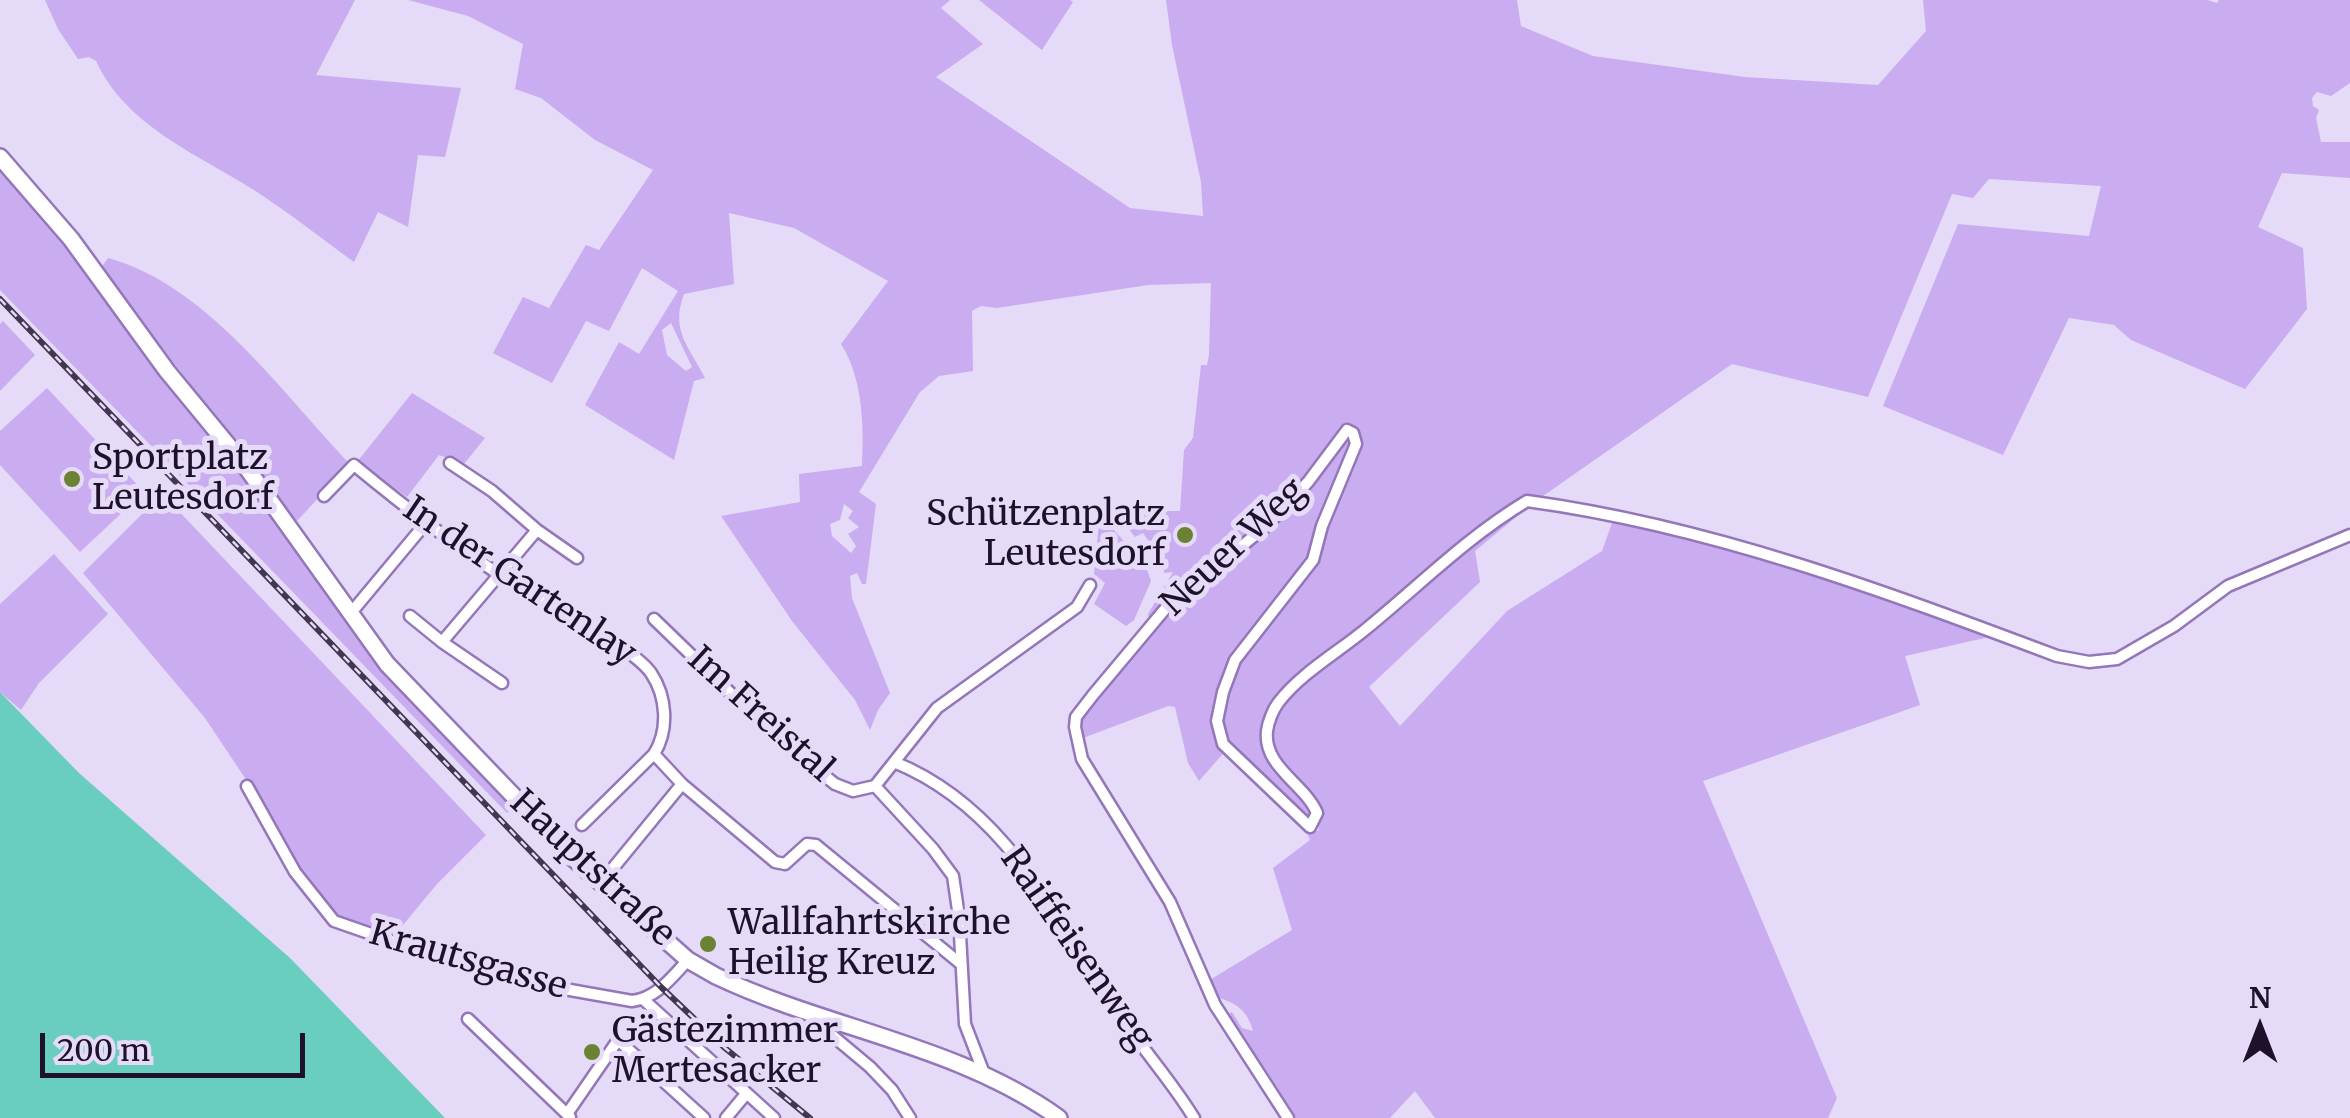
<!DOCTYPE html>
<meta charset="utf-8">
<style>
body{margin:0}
#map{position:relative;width:2350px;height:1118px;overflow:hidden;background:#e5daf7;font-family:Merriweather,serif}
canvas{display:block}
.north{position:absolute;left:2210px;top:978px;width:100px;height:100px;-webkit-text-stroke:8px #e5daf7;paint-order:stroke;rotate:0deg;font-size:28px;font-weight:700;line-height:40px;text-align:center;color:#1d112b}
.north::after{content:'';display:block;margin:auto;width:35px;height:45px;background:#1d112b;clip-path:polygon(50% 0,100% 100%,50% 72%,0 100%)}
.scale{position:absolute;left:40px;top:1033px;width:265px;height:45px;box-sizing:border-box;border:5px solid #1d112b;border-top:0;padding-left:12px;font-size:30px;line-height:35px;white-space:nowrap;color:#1d112b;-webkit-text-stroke:8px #e5daf7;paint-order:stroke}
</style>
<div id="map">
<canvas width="2350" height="1118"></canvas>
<div class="north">N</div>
<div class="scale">200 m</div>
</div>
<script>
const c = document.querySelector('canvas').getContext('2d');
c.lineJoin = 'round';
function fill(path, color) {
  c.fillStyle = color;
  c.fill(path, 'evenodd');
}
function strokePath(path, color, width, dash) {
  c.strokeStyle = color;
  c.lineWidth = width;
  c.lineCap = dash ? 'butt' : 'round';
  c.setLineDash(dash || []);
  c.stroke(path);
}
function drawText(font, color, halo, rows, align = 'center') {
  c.font = font + ' Merriweather,serif';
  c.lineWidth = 10;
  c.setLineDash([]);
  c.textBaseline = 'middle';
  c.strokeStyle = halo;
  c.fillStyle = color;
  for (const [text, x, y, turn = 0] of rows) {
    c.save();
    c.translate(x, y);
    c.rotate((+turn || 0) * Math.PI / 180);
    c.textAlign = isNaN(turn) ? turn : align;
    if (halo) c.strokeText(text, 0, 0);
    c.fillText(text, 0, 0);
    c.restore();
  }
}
fill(new Path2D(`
 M45,0H355L316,75L461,88L445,157L418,155L408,227L378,212L354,262C321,238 288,212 254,190C197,154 126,126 96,61L89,57L78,59L58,29Z
 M408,0H950L941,8L983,44L936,77L1130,208L1203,216L1201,182L1172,45L1166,0H1517L1521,26L1593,56L1745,77L1878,85L1926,31L1923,0H2207L2217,3L2219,0H2350V83L2331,96L2317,92L2312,98L2313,106L2319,110L2316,118L2321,142H2350V178L2282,173L2258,227L2303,248L2307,309L2245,389L2131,340L2114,325L2069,318L2003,455L1883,406L1958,224L2089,236L2101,186L1989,179L1973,198L1952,194L1868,397L1732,364L1533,503L1475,551L1480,582L1369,687L1400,726L1507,611L1602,551L1613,520L1756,553L1989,637L1905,656L1920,705L1703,781L1837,1098L1828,1118H1435L1415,1091L1390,1118H1296L1269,1084L1227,1015L1232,1012L1242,1028L1253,1031C1248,1011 1236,1003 1217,997L1208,981L1292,930L1273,868L1310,840L1306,831H1318L1319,827L1228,748L1199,781L1188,763L1175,707L1168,706L1083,738L1082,720L1150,635L1148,614L1173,572L1164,573L1163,562L1143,533L1135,537L1120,518L1146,511H1180L1184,450L1193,438L1201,365H1207L1209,355L1211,283L1148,285L997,308L981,306L972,311L973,371L939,376L920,392L859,492L876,504L866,584H862L857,573L850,576L852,598L890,693L878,710L870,730L855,700L792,621L721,516L800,502L799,474L862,466C864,427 863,378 841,344L888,281L794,228L729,213L734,284L684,294C670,330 689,347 705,378L694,381L674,460L585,405L619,342L639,354L678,291L642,268L609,331L586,321L552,383L493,353L523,297L549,308L586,245L599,250L653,170L595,140L541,98L515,89L523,44L468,16ZM671,323L692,367L686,371L667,355L662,330ZM844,504L853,511L848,518L859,527L848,534L856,546L851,553L832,536L830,524L840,520Z
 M979,0H1070L1073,2L1042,50Z
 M0,168L22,190L273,517L380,668L513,807L507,813L0,290Z
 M108,258C207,285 281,392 350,464L296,522L101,268Z
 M3,321L35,355L0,391V324Z
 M47,388L144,492L80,552L0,465V431Z
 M412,393L485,438L464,464L439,455L407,497L357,462Z
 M157,499L173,505L486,835L437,884L393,937L334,917L299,873L257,796L205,718L83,573Z
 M1099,522L1115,523L1112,528L1145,564L1151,581L1134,620L1126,626L1094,604L1105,583L1094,574Z
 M54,554L108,614L39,683L21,710L0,692V604Z`), '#c9adf0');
fill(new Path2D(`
 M0,692L79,773L290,958L445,1118H0Z`), '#69cec0');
const minor = new Path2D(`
 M450,463L492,491L537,530L442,642L502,683
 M324,496L354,465C406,508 458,548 515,585C547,605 632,646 651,673C667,697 669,730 654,754L582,825
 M537,530L577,558
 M350,614L425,524
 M410,616L442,642
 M654,619L778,739L835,784L853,791L875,786
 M654,754L682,784L775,862L785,864L807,844L816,845L961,964
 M894,762C1011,809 1060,928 1127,1025C1149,1057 1174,1085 1194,1118
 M247,786L295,872L334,921L463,966L525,982L632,1001C657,998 672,977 688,960
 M875,786L933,849L953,876L959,917L965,1024L985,1076
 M875,786L937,708L1077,607L1090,585
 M600,884L682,784
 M644,1000L774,1118
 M811,1014L815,1021L870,1067L892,1090L910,1118
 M468,1019L570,1117
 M567,1114L618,1040L704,1118
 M726,1118L746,1094
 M1288,1118L1215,1005L1170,902L1082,759L1075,727L1076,717L1093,695L1165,609L1265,527L1308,482L1347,430L1353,433L1356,444L1322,526L1313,560L1235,660L1223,692L1217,721L1223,744L1310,827L1317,813C1305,784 1263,767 1267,731C1268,722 1273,710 1278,703C1301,673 1337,653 1366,629C1420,585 1467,537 1527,501C1711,526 1884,591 2057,656L2089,662L2117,659L2174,626L2228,586L2350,535`);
const primary = new Path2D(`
 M0,157L71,239L167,371L246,467L387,664L572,857L688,960L716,976C827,1029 958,1045 1059,1118`);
strokePath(minor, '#9377b9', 15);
strokePath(primary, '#9377b9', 20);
strokePath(minor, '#fff', 10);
strokePath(primary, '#fff', 15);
const rail = new Path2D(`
 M0,299L661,987L725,1048L810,1118`);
strokePath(rail, '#423651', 6);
strokePath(rail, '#e5daf7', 2.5, [8]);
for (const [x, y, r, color] of [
 [72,479,10,"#6b8133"],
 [1185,535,10,"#6b8133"],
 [708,944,10,"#6b8133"],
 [592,1052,10,"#6b8133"]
]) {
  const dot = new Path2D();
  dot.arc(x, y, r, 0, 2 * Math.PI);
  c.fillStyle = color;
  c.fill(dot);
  strokePath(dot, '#e5daf7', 4);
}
drawText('35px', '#1d112b', '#e5daf7', [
 ["Sportplatz",92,459],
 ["Leutesdorf",92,499],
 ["Schützenplatz",1165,515,"right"],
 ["Leutesdorf",1165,555,"right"],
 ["Wallfahrtskirche",728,924],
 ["Heilig Kreuz",728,964],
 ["Gästezimmer",612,1032],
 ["Mertesacker",612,1072]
], 'left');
drawText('35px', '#1d112b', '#e5daf7', [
 ["Neuer Weg",1234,548,-43],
 ["In der Gartenlay",519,582,34],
 ["Im Freistal",760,715,42],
 ["Hauptstraße",592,869,43],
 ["Raiffeisenweg",1076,949,55],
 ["Krautsgasse",468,961,16]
]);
</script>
